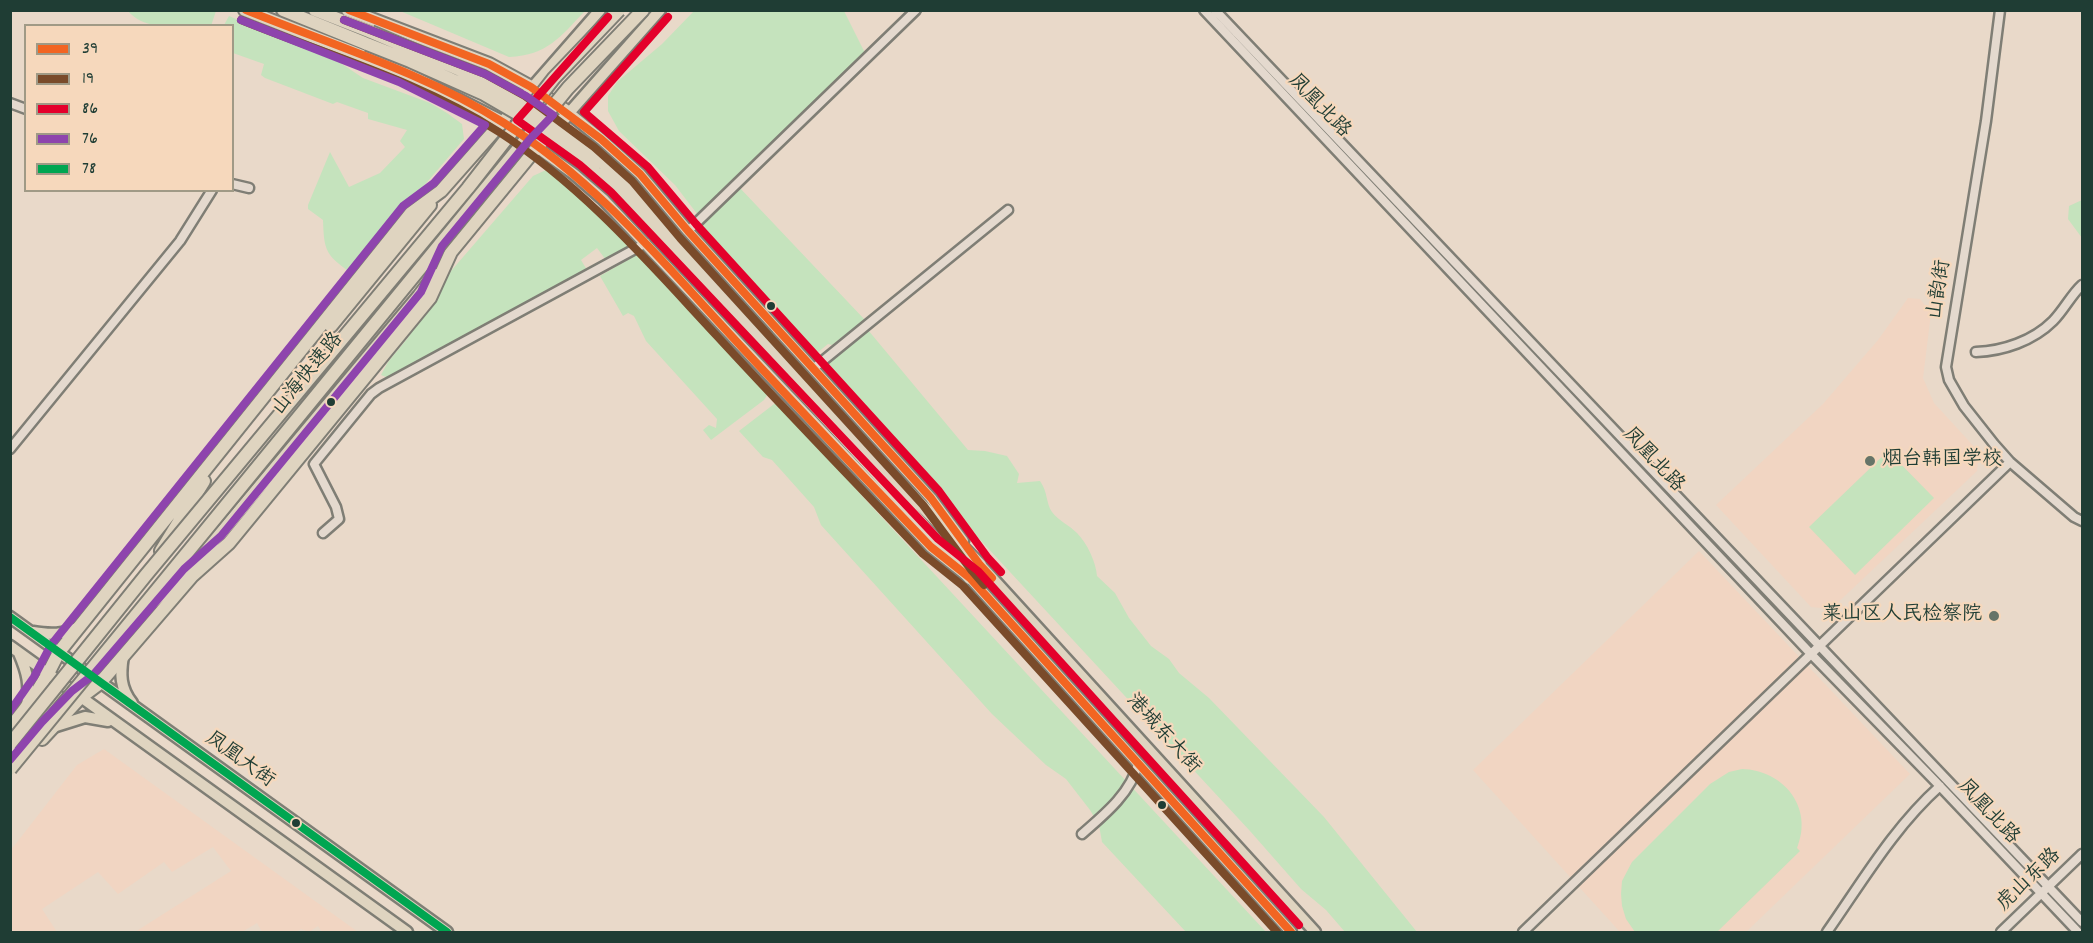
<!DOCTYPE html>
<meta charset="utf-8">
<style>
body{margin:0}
#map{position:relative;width:2093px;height:943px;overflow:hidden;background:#e9d9c9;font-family:Dekko,sans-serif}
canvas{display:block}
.frame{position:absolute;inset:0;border:12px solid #1f3d34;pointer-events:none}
.legend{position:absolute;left:24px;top:24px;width:210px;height:168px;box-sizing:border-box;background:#f6d8bc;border:2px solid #a09a86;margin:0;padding:8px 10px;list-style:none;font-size:18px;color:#1f3d34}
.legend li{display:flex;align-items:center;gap:12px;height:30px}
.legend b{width:30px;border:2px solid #a09a86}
</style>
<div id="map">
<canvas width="2093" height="943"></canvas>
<div class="frame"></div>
<ul class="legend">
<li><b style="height:8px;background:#f26522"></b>39</li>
<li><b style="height:8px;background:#7a4b2a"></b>19</li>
<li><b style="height:8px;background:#e4002b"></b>86</li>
<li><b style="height:8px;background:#8e44ad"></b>76</li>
<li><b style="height:8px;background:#00a651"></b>78</li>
</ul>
</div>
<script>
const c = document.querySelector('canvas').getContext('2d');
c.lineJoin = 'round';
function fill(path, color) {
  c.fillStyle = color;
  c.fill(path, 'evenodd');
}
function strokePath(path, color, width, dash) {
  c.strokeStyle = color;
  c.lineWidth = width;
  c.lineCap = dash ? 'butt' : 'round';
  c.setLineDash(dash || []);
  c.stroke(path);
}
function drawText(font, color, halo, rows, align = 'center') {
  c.font = font + ' Dekko,"LXGW WenKai TC",sans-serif';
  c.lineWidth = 4.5;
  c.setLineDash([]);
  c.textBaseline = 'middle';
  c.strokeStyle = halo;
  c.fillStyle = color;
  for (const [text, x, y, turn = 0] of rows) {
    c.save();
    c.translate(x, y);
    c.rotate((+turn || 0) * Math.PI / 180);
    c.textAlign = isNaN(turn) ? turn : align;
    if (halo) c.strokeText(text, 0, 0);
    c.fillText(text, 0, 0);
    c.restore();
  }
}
fill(new Path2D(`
 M1908,298L1920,299L1931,313L1923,378L1934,403L1979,452L1977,471L1831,609L1811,607L1716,505L1823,404L1878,340Z
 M1699,551L1910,774L1746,932H1620L1473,770Z
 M104,749L358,932H322L318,926L309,932L301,929L296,932H262L257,923L242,932H135L231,871L213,847L172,872L164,862L118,894L98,872L42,909L57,932H11V850L77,765Z`), '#f1d5c2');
fill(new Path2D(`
 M128,11H216L211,26C183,26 147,33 128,11Z
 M400,11H585C560,37 548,55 509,57Z
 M694,11H844L865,53L698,215L675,185L619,131L608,111V96L617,82L662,44Z
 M229,16L339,62L363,78L430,103L447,113L462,124L464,139L350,272C325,255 324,249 323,220L308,209V205L330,152L349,187L380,173L405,147L400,141L407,130L368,119V113L337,102L333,104L265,78L261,75L264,64L233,53L232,26L224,25Z
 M546,170L564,179L631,245L606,260L597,248L581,260L587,270L389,378L381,375L388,362L407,339L451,271L533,176Z
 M739,187L865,320L832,345L828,344L812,357L786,322L759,295L746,286L696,229L724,197Z
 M2082,200V238L2068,219L2069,206Z
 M641,252L644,253L768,388L769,392L764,400L711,440L703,430L709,425L716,428L717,419L646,341L634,316L628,313L623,316L600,276Z
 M868,330L968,450L985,451L1007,456L1019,474L1017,483L1040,481C1048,492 1046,504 1052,512C1059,521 1069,525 1077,533C1087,543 1096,562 1097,576L1115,593L1129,618L1151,646L1169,659L1179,673L1209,698L1324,817L1417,932H1345L1326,910L1301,889L1250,831L821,368Z
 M778,401L863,497L1266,932H1186L1102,842L1099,825L1090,810L1066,779L1046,765L992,714L821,525L814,507L772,460L763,457L739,431Z
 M1888,451L1934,498L1855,575L1809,527Z
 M1742,769C1783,770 1814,807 1797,848L1800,851L1717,932H1635L1626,919L1622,906L1621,894L1622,881L1632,862L1710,784L1729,772Z`), '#c5e3bd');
const minor = new Path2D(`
 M1204,10L1811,654L1935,781L2078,932
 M1215,10L2082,922
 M2000,10L1986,121L1946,367L1949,380L1964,406L1994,444L2010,462L2074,517L2082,521
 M10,103L26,109
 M232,184L249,188
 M688,231L916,10
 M1976,352C2003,351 2033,341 2053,321C2064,310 2071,295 2082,285
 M814,368L1008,210
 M10,449L180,241L212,190
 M323,533L339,519L336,507L314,464L371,394L379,388L646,243
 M1082,834C1104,815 1131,793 1138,764
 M1523,932L2010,462
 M1827,932C1862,882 1894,827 1940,786
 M2001,932L2082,854`);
const major = new Path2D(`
 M600,10L502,122L574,174L603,199L931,547L970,578L1291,932
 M660,10L569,113L601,139L640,174L688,231L931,498L963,541
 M975,559L1315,932
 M10,617L447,932
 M33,632C51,635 63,635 79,627
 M10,646L407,932
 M19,653C28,674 30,684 27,707
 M123,656C120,674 120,688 132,703
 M53,727L85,717L108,721`);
const highway = new Path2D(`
 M283,10L367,44
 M315,10L371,32
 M331,326L430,205
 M767,337L879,462L980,565
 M758,344L872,468L970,578
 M161,551L204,481
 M153,602L221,533L419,296L435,275
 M10,728C30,704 46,680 59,652L411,213L441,191L502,122L403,72L245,10
 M42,739L80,698L100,683L192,576L229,543L430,298L451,252L538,146L569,113L531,87L489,64L348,10`);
strokePath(minor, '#7f7e75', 13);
strokePath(major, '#7f7e75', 15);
strokePath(highway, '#7f7e75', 16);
strokePath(minor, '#e4d9ce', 8);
strokePath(major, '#dfd4c0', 10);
strokePath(highway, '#dfd4c0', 12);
const highwayBridge = new Path2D(`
 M371,32L458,69L511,97L570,136L603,163L767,337
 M367,44L410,61L484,94L527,119L561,144L595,172L628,204L758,344
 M10,744L146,575L468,188L554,78L619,10
 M10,769L568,88L643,10`);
strokePath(highwayBridge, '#7f7e75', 16, []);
strokePath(highwayBridge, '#dfd4c0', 12);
strokePath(new Path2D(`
 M246,10C332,45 425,73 504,123C590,177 657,255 725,329C793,403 862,475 931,547L970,578L1291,932
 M349,10L489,64L531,87L601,139L640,174L688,231L931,498L980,565L992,578`), '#f26522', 8);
strokePath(new Path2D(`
 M241,20C327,55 420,81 499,132C584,187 649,263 717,336C785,410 855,482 923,554L963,586L1277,932
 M344,20L485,74L525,96L594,147L632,181L680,238L923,505L972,571L984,585`), '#7a4b2a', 8);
strokePath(new Path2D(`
 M608,17L517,120L580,165L611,192L938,539L978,571L1299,925
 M668,17L584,112L648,167L696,224L939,491L988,558L1001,572`), '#e4002b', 8);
strokePath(new Path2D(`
 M10,711L34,677L51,645L403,206L434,183L485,125L399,82L241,20
 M10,760L42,722L72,691L93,675L184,569L221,536L421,292L442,246L530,139L553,115L526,96L485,74L344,20`), '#8e44ad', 8);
strokePath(new Path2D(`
 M10,617L447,932`), '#00a651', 8);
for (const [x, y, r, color] of [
 [771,306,5,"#1f3d34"],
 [331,402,5,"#1f3d34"],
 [1870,461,6,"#667468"],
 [1994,616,6,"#667468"],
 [1162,805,5,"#1f3d34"],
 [296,823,5,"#1f3d34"]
]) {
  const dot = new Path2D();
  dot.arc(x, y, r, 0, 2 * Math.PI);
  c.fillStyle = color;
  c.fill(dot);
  strokePath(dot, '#f6d8bc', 2);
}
drawText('20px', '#1f3d34', '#f6d8bc', [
 ["凤凰北路",1318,107,46],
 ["山韵街",1941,290,-81],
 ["山海快速路",309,375,-51],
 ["凤凰北路",1652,461,47],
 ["港城东大街",1162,735,48],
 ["凤凰大街",239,761,36],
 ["凤凰北路",1987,813,47],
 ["虎山东路",2030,881,-44]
]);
drawText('20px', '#1f3d34', '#f6d8bc', [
 ["烟台韩国学校",1882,461],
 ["莱山区人民检察院",1982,616,"right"]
], 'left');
</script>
